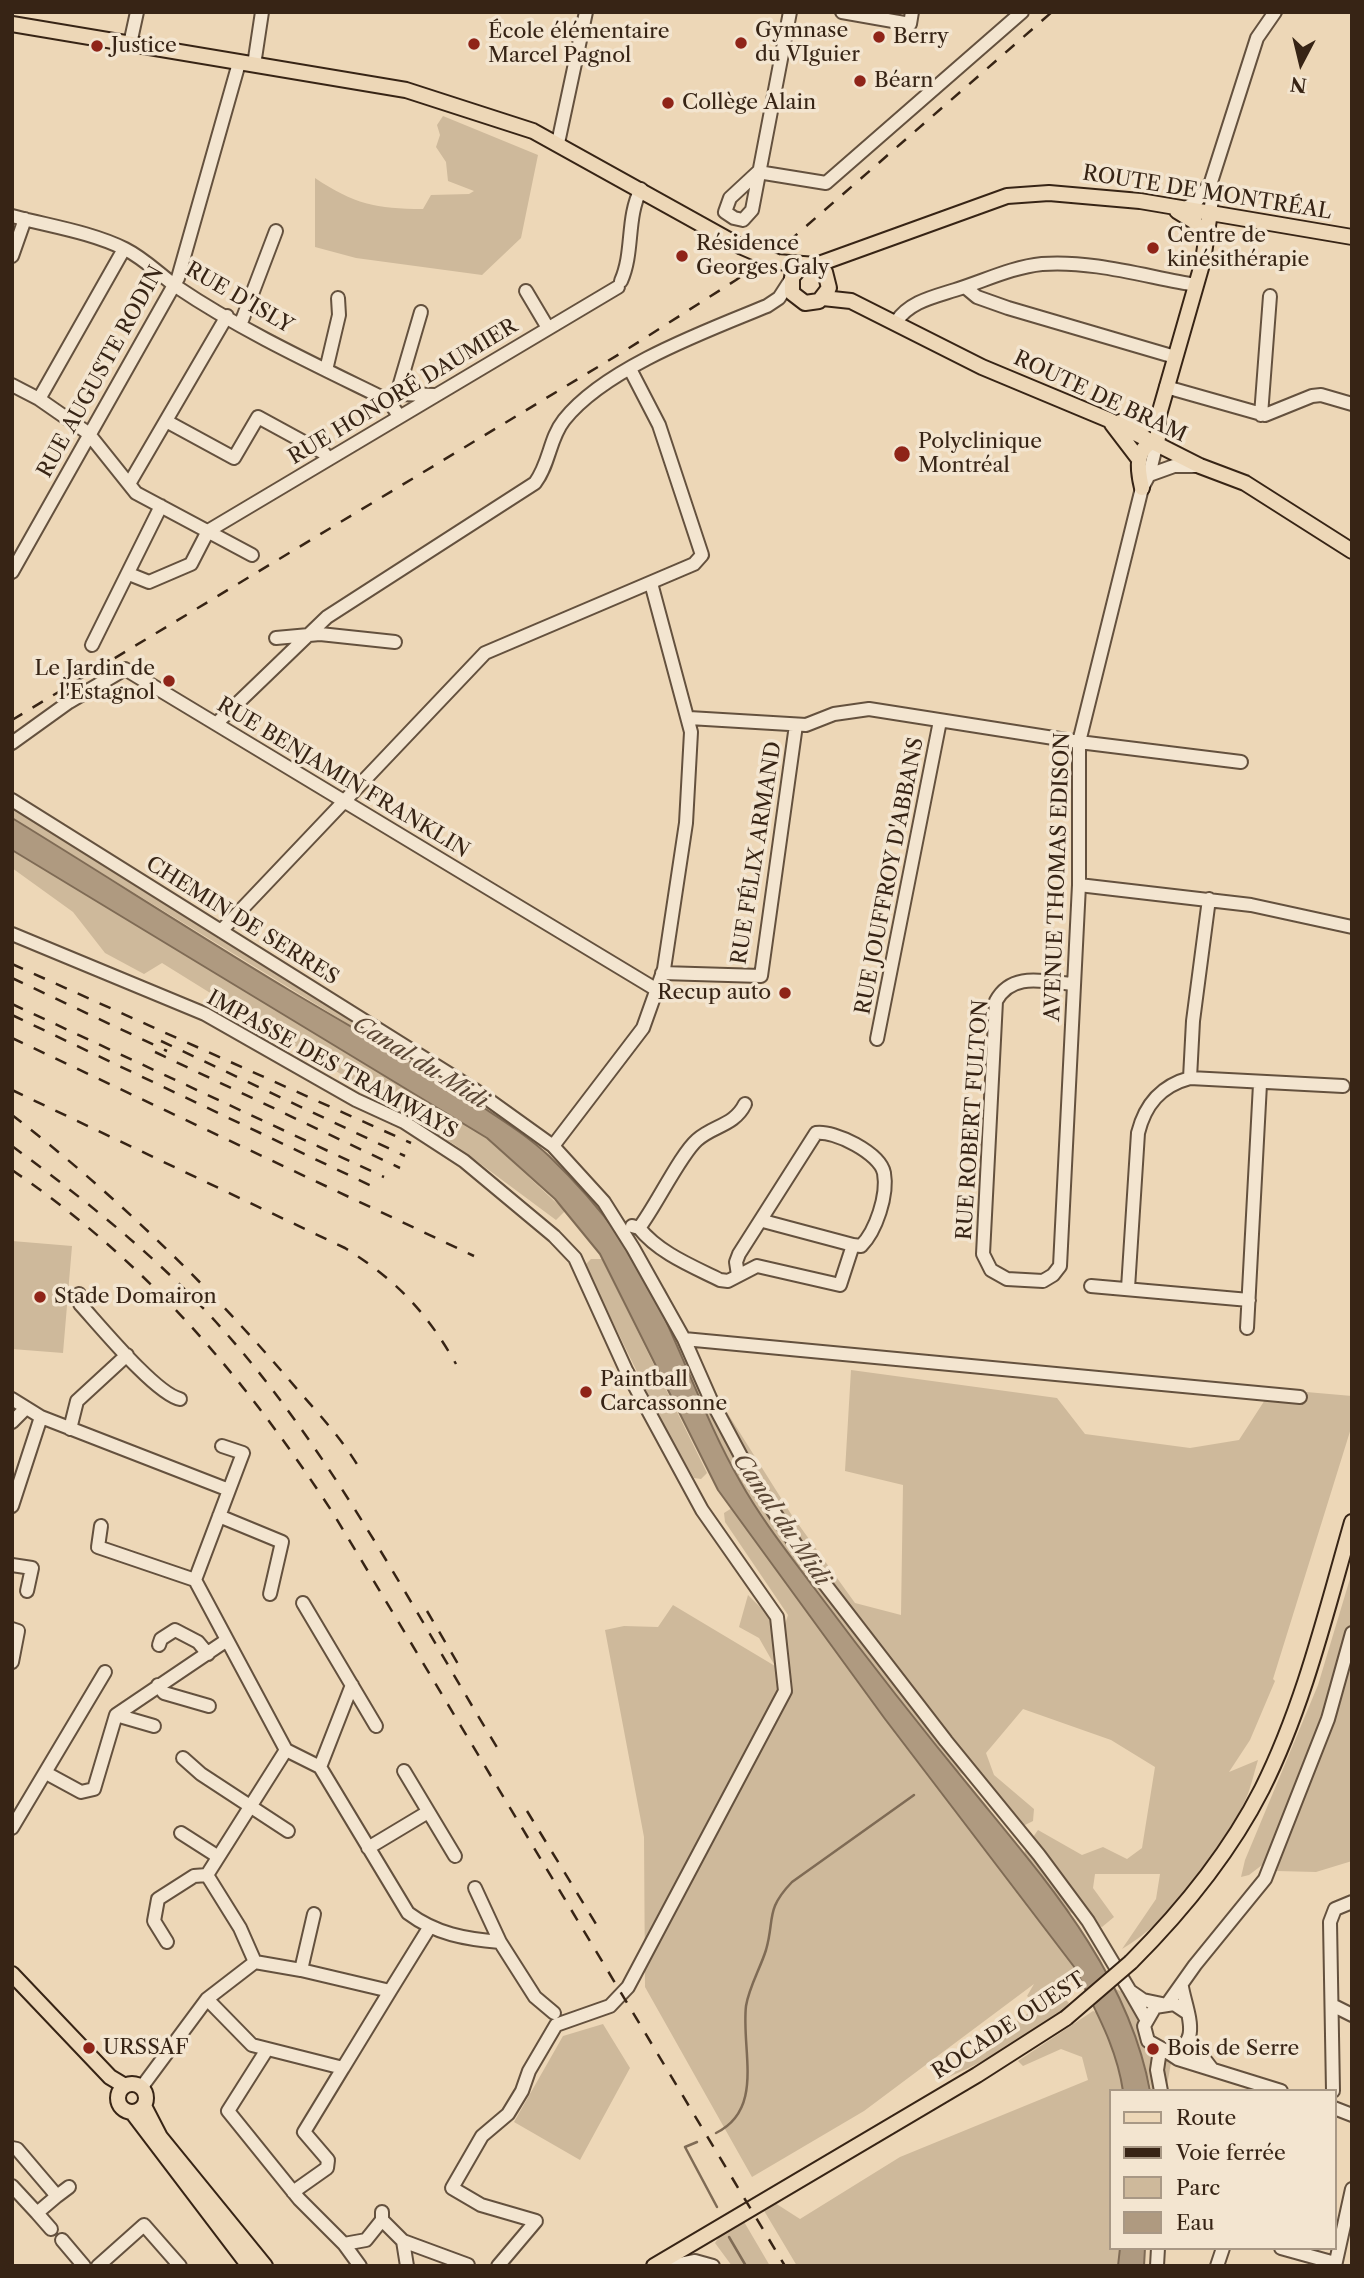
<!DOCTYPE html>
<meta charset="utf-8">
<style>
body{margin:0}
#map{position:relative;width:1364px;height:2278px;overflow:hidden;background:#edd7b7;font-family:"Libre Caslon Text",serif}
canvas{display:block}
.frame{position:absolute;inset:0;border:14px solid #372415;pointer-events:none}
.legend{position:absolute;left:1109px;top:2089px;width:228px;height:161px;box-sizing:border-box;background:#f3e5d0;border:2px solid #a89885;margin:0;padding:9px 12px;list-style:none;font-size:21px;color:#372415}
.legend li{display:flex;align-items:center;gap:14px;height:35px}
.legend b{width:35px;border:2px solid #a89885}
.north{position:absolute;left:1266px;top:28px;width:70px;height:70px;-webkit-text-stroke:5px #f3e5d0;paint-order:stroke;rotate:187deg;font-size:19px;font-weight:700;line-height:28px;text-align:center;color:#372415}
.north::after{content:'';display:block;margin:auto;width:24px;height:32px;background:#372415;clip-path:polygon(50% 0,100% 100%,50% 72%,0 100%)}
</style>
<div id="map">
<canvas width="1364" height="2278"></canvas>
<div class="frame"></div>
<ul class="legend">
<li><b style="height:9px;background:#edd7b7"></b>Route</li>
<li><b style="height:9px;background:#372415"></b>Voie ferrée</li>
<li><b style="height:19px;background:#ceb99b"></b>Parc</li>
<li><b style="height:19px;background:#af9a80"></b>Eau</li>
</ul>
<div class="north">N</div>
</div>
<script>
const c = document.querySelector('canvas').getContext('2d');
c.lineJoin = 'round';
function fill(path, color) {
  c.fillStyle = color;
  c.fill(path, 'evenodd');
}
function strokePath(path, color, width, dash) {
  c.strokeStyle = color;
  c.lineWidth = width;
  c.lineCap = dash ? 'butt' : 'round';
  c.setLineDash(dash || []);
  c.stroke(path);
}
function drawText(font, color, halo, rows, align = 'center') {
  c.font = font + ' "Libre Caslon Text",serif';
  c.lineWidth = 7;
  c.setLineDash([]);
  c.textBaseline = 'middle';
  c.strokeStyle = halo;
  c.fillStyle = color;
  for (const [text, x, y, turn = 0] of rows) {
    c.save();
    c.translate(x, y);
    c.rotate((+turn || 0) * Math.PI / 180);
    c.textAlign = isNaN(turn) ? turn : align;
    if (halo) c.strokeText(text, 0, 0);
    c.fillText(text, 0, 0);
    c.restore();
  }
}
fill(new Path2D(`
 M443,116L538,155L521,238L482,275L356,258L315,247V178C354,204 376,209 423,209L431,195L469,194L474,191L448,181L446,162L436,147L440,135L437,125Z
 M12,804L463,1088L459,1092L12,818Z
 M12,850L487,1138L565,1211L556,1220L455,1145L162,963L144,974L105,953L73,912L12,868Z
 M12,1241L72,1246L63,1353L12,1349Z
 M591,1259H602L707,1473L701,1479L694,1478L661,1421L585,1265Z
 M647,1285L665,1288L718,1398L791,1514L855,1603L901,1615L903,1485L845,1471L851,1370L1057,1398L1085,1434L1190,1448L1239,1440L1272,1389L1352,1396V1425L1273,1679L1275,1681L1250,1740L1229,1772L1258,1760C1254,1773 1251,1788 1245,1801C1221,1851 1171,1921 1122,1949L1156,1899L1160,1874H1095L1093,1888L1114,1917L1102,1927L1067,1911L1024,1855L1026,1847L1038,1830L1082,1855L1103,1847L1127,1859L1142,1848L1155,1767L1111,1740L1023,1709L986,1753L994,1775L1034,1809L1033,1821L1015,1830L984,1789L956,1770L878,1675L762,1517L739,1480L701,1403Z
 M732,1508L885,1719L1075,1968L1080,1980L1075,1984L1066,1981L1031,1999L1027,1996L1034,1984L864,2111L752,2177L645,1987L644,1837L605,1630L624,1626L658,1627L673,1605L775,1666L759,1638L739,1627L748,1595L765,1612L785,1624L788,1615L725,1522L724,1513Z
 M1352,1572V1861L1316,1872L1277,1871L1278,1865L1266,1862L1249,1875L1241,1877L1245,1860L1318,1685Z
 M1115,1989L1128,1994L1171,2063L1166,2091H1152L1139,2045Z
 M1055,1998H1064L1069,2003C1055,2025 973,2068 946,2078L947,2069L1043,2003Z
 M1093,2011L1100,2013L1113,2046L1123,2091H1110V2248H1120L1118,2266H797L763,2209L775,2203L800,2219L900,2157L1088,2080L1082,2057L1061,2049L1023,2066L1018,2061Z
 M603,2024L630,2068L580,2160L514,2122L563,2036Z
 M743,2220L770,2266H732L715,2243L723,2231Z`), '#ceb99b');
const water = new Path2D(`
 M12,818C105,875 196,934 289,990C352,1028 417,1063 478,1104C502,1120 528,1136 549,1156C574,1180 599,1208 619,1236C670,1309 695,1403 740,1481C761,1519 789,1554 815,1589C868,1660 922,1729 978,1797C1050,1885 1129,1976 1150,2091H1123C1116,2044 1094,2009 1075,1968L885,1719L718,1490L600,1254L555,1199L487,1138L12,850Z
 M1120,2248H1145L1144,2266H1118Z`);
fill(water, '#af9a80');
strokePath(water, '#7f6b55', 2);
strokePath(new Path2D(`
 M716,2133C765,2109 741,2050 746,2006C749,1987 760,1969 766,1950C775,1919 765,1910 792,1882L914,1795
 M697,2142L685,2147L717,2207
 M729,2237L746,2266`), '#7f6b55', 2.5);
const minor = new Path2D(`
 M842,12L910,24L912,12
 M130,44L137,12
 M254,65L262,12
 M558,143L586,12
 M758,172L826,183L1022,12
 M758,172L730,198L725,212L734,218L743,220L752,210L790,12
 M1184,209L1196,202L1211,182L1257,38L1275,12
 M1210,212L1213,194L1211,182
 M12,216C49,226 91,232 125,249C145,259 159,274 177,287C242,331 318,366 389,401L399,416
 M12,256L25,219
 M621,281C634,252 626,218 641,189
 M965,287L977,297L1008,308L1175,357
 M526,291L548,328
 M896,322C909,302 933,297 955,290C984,281 1012,267 1042,264C1092,260 1147,277 1196,285
 M241,323L276,231
 M326,370L339,315L338,298
 M12,385L39,399L88,433L136,493L252,555
 M1166,387L1265,415L1312,396L1321,395L1352,404
 M397,394L435,395
 M39,399L124,249
 M389,401L397,394L421,312
 M1261,415L1270,296
 M166,421L234,458L258,417L324,453L328,459
 M1149,475L1174,466H1199
 M129,484L227,316
 M12,572L178,278L239,63
 M129,574L149,582L191,564L208,531L618,287
 M276,638L320,634L395,642
 M92,645L161,506
 M689,718L806,725L834,714L869,709L1079,742L1241,762
 M217,723L327,617L535,483C550,463 549,439 564,420C605,368 706,331 767,306L779,298L790,281
 M12,743L69,702L125,669L657,990
 M12,800L475,1090L553,1146L604,1202L633,1248L684,1339L710,1398L758,1488L804,1557L946,1741L1039,1855L1088,1921L1130,1991
 M1079,885L1251,905L1352,927
 M221,931L485,653L694,564L702,555L659,425L630,369
 M12,934L205,1014L356,1100L404,1122L464,1161L554,1236L575,1258L626,1370L702,1510L777,1617L785,1691L628,1987L610,2006L556,2025L529,2071L522,2091L508,2114L482,2136L452,2188L481,2205L536,2221L498,2266
 M662,973L761,976L796,725
 M1073,984C1045,982 1012,971 996,1001L983,1254L991,1270L1007,1279L1043,1281L1053,1275L1060,1266L1079,885V742L1142,488L1149,475L1158,438
 M877,1039L940,721
 M1190,1078L1193,1021L1209,899
 M553,1146L643,1028L664,969L686,823L691,732L651,583
 M632,1226L639,1228C656,1206 680,1155 697,1140C714,1125 734,1126 745,1104
 M639,1228C659,1253 692,1266 720,1280L728,1281L757,1266L840,1285L853,1245L763,1221
 M738,1275L736,1262L739,1254L816,1133C834,1130 880,1153 884,1173C888,1195 876,1231 861,1246L853,1245
 M1091,1286L1249,1300
 M1128,1288L1138,1133C1145,1105 1160,1086 1190,1078L1343,1086
 M79,1294L80,1304C100,1326 156,1394 180,1399
 M1247,1328L1260,1084
 M684,1339L1300,1397
 M12,1399L41,1417L229,1490L195,1580L286,1750L320,1767L408,1913C436,1934 465,1939 500,1942L535,1997L554,2013
 M12,1422L26,1408
 M70,1429L77,1401L127,1355
 M222,1446L243,1453L229,1490
 M12,1506L41,1417
 M219,1516L282,1542L270,1594
 M101,1526L98,1547L195,1580
 M12,1565L32,1568L27,1591
 M303,1603L376,1726
 M12,1629L18,1631L12,1662
 M159,1645L161,1639L175,1630L198,1642L208,1654
 M158,1685L164,1693L209,1706
 M116,1715L154,1726
 M183,1758L201,1774L288,1831
 M320,1767L352,1685
 M404,1771L455,1856
 M46,1773L81,1792L94,1789L116,1715L227,1640
 M12,1828L105,1672
 M181,1833L217,1856
 M368,1848L428,1812
 M475,1888L500,1942
 M167,1942L154,1921L158,1899L194,1876L207,1875
 M255,1962L240,1928L207,1875L286,1750
 M301,1970L314,1914
 M1182,1987C1186,2010 1205,2049 1166,2051L1148,2041L1144,2026L1155,2007L1174,2004L1186,2012
 M207,1999L252,2045L343,2068L390,1991
 M1168,2003L1195,1965L1265,1879L1328,1719L1352,1633
 M1334,2006L1352,2015
 M1146,2019L1130,1991L1143,2000L1162,2004
 M1189,2039L1212,2069
 M1160,2050L1157,2070L1161,2091
 M266,2051L228,2111L299,2199L344,2244L360,2266
 M1166,2051L1178,2059L1281,2091
 M141,2088L207,1999L255,1962L301,1970L390,1991L429,1928
 M1333,2091L1330,1922L1335,1909L1352,1902
 M1334,2108L1352,2115
 M12,2148L17,2149L57,2196L37,2213L12,2186
 M293,2192L327,2168L328,2160L304,2132L343,2068
 M57,2196L69,2187
 M382,2212V2220L403,2241L407,2266
 M37,2213L51,2229
 M62,2240L84,2266
 M403,2241L468,2265
 M344,2244L366,2240L382,2220
 M1281,2248L1335,2263
 M98,2266L144,2225L180,2266
 M670,2266L695,2261L713,2266
 M1157,2266L1158,2248
 M1217,2266L1223,2248
 M1335,2266L1352,2189`);
const major = new Path2D(`
 M12,24L406,90L533,131L740,246
 M1177,211L1195,222L1206,242
 M777,262L816,265L825,272L829,288L819,301L805,303L792,293V277L802,266
 M816,265L1007,196L1049,193L1140,201L1352,237
 M823,298L851,301L982,367L1109,420L1200,466L1245,483L1352,551
 M1120,422L1144,426L1158,418
 M1112,424L1138,458
 M1158,438V418L1203,261L1210,212
 M1142,488C1137,467 1135,448 1157,439
 M1131,1962C1182,1911 1229,1854 1262,1789C1304,1705 1326,1612 1352,1522
 M12,1974L110,2077L125,2086
 M118 2098a14 14 0 1 1 28 0a14 14 0 1 1-28 0Z
 M144,2106L160,2137L265,2266
 M132,2112L249,2266
 M654,2266L977,2075L1066,2018`);
strokePath(minor, '#64513e', 16);
strokePath(major, '#372415', 18);
strokePath(minor, '#f3e5d0', 12);
strokePath(major, '#edd7b7', 14);
strokePath(new Path2D(`
 M12,720L626,350L736,280L788,242L1052,12
 M12,964L411,1143
 M12,978L167,1051
 M12,1004L384,1177
 M12,1015L378,1189
 M12,1038L474,1256
 M161,1041L405,1156
 M155,1052L400,1168
 M12,1090L345,1248C396,1280 426,1311 456,1364
 M12,1115C112,1192 203,1280 285,1375C311,1406 341,1436 361,1471
 M12,1146C85,1200 155,1255 216,1322C330,1447 413,1610 501,1754
 M12,1170C148,1263 244,1377 333,1513L785,2266
 M427,1611L461,1669
 M527,1811L599,1929`), '#372415', 2.5, [12, 12]);
const majorBridge = new Path2D(`
 M740,246L777,262
 M1066,2018L1131,1962`);
strokePath(majorBridge, '#372415', 18, []);
strokePath(majorBridge, '#edd7b7', 14);
for (const [x, y, r, color] of [
 [879,37,7,"#8f2418"],
 [741,43,7,"#8f2418"],
 [474,44,7,"#8f2418"],
 [97,46,7,"#8f2418"],
 [860,81,7,"#8f2418"],
 [668,103,7,"#8f2418"],
 [1153,248,7,"#8f2418"],
 [682,256,7,"#8f2418"],
 [902,454,9,"#8f2418"],
 [169,681,7,"#8f2418"],
 [785,993,7,"#8f2418"],
 [40,1297,7,"#8f2418"],
 [586,1392,7,"#8f2418"],
 [89,2048,7,"#8f2418"],
 [1153,2049,7,"#8f2418"]
]) {
  const dot = new Path2D();
  dot.arc(x, y, r, 0, 2 * Math.PI);
  c.fillStyle = color;
  c.fill(dot);
  strokePath(dot, '#f3e5d0', 2.5);
}
drawText('21px', '#372415', '#f3e5d0', [
 ["Gymnase",755,31],
 ["du VIguier",755,55],
 ["École élémentaire",488,32],
 ["Marcel Pagnol",488,56],
 ["Berry",893,37],
 ["Justice",111,46],
 ["Béarn",874,81],
 ["Collège Alain",682,103],
 ["Centre de",1167,236],
 ["kinésithérapie",1167,260],
 ["Résidence",696,244],
 ["Georges Galy",696,268],
 ["Polyclinique",918,442],
 ["Montréal",918,466],
 ["Le Jardin de",155,669,"right"],
 ["l'Estagnol",155,693,"right"],
 ["Recup auto",771,993,"right"],
 ["Stade Domairon",54,1297],
 ["Paintball",600,1380],
 ["Carcassonne",600,1404],
 ["URSSAF",103,2048],
 ["Bois de Serre",1167,2049]
], 'left');
drawText('21px', '#372415', '#f3e5d0', [
 ["ROUTE DE MONTRÉAL",1207,193,9],
 ["RUE D'ISLY",239,298,30],
 ["RUE AUGUSTE RODIN",101,372,-61],
 ["RUE HONORÉ DAUMIER",403,392,-31],
 ["ROUTE DE BRAM",1100,397,25],
 ["RUE BENJAMIN FRANKLIN",343,778,31],
 ["RUE FÉLIX ARMAND",757,853,-81],
 ["RUE JOUFFROY D'ABBANS",890,876,-79],
 ["AVENUE THOMAS EDISON",1058,877,-88],
 ["CHEMIN DE SERRES",242,921,32],
 ["IMPASSE DES TRAMWAYS",332,1065,29],
 ["RUE ROBERT FULTON",973,1120,-86],
 ["ROCADE OUEST",1009,2026,-33]
]);
drawText('italic 23px', '#5b4735', '#f3e5d0', [
 ["Canal du Midi",420,1063,32],
 ["Canal du Midi",781,1520,56]
]);
</script>
